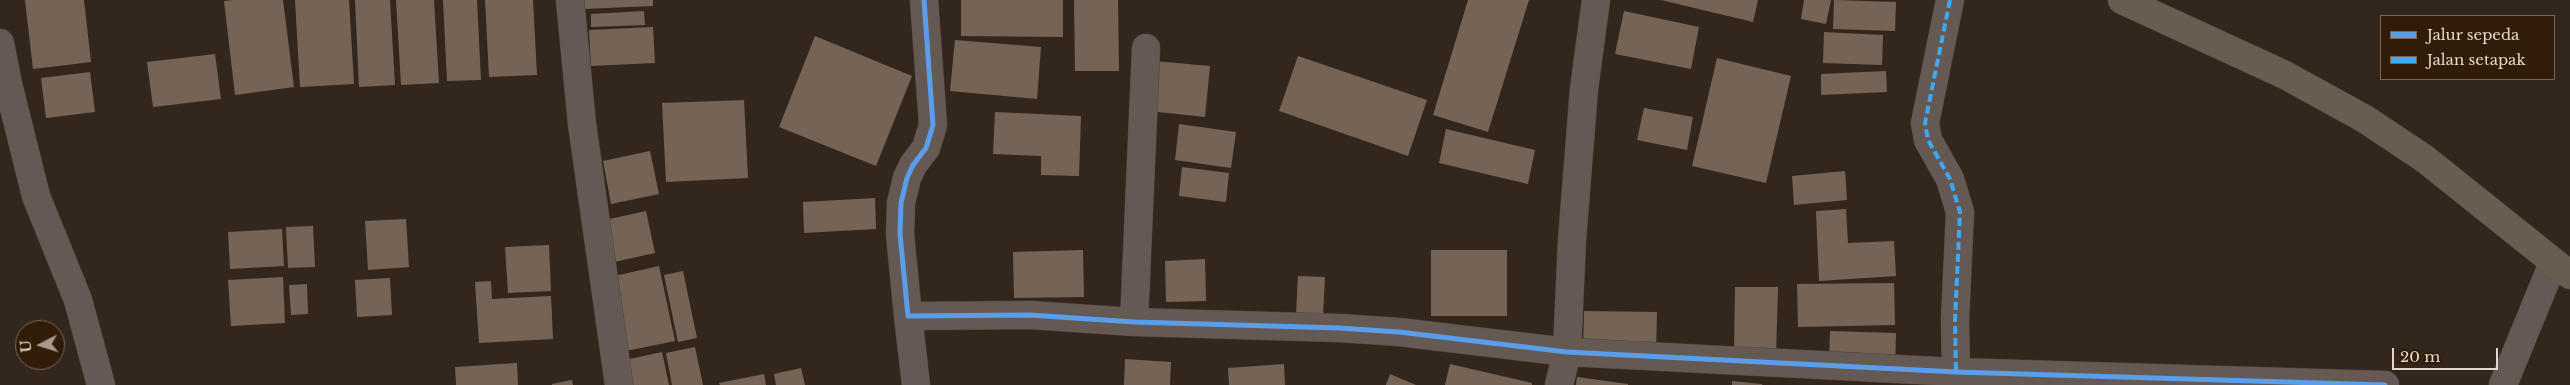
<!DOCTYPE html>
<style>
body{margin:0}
#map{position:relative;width:2570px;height:385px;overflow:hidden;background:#33271d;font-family:"Libre Baskerville",serif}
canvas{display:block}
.legend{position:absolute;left:2380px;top:15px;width:175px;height:65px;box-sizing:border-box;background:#311c0a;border:1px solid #796657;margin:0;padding:6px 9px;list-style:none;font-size:15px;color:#e4d6cb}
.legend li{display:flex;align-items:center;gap:10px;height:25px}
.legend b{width:25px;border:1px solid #796657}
.north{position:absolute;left:15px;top:320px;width:50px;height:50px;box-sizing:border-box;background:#311c0a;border:1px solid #796657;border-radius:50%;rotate:265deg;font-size:14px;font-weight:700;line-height:20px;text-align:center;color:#e4d6cb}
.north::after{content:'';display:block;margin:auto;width:18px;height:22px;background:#a6998e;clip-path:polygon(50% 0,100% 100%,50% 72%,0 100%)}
.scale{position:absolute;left:2392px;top:348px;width:106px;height:22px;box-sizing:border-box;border:2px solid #e4d6cb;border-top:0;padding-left:6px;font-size:15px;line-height:18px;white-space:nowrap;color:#e4d6cb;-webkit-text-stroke:4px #311c0a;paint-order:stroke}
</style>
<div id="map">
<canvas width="2570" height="385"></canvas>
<ul class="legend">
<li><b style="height:6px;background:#5a9eea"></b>Jalur sepeda</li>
<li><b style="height:6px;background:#3fa9f5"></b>Jalan setapak</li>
</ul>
<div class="north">U</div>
<div class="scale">20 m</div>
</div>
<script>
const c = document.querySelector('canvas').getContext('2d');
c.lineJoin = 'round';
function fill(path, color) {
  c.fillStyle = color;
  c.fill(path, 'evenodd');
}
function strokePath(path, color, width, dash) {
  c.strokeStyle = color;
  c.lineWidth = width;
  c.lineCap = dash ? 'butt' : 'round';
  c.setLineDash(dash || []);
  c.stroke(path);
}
fill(new Path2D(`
 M25,0H84L91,62L33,69Z
 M234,0H283L294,87L235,95L224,1Z
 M295,0H349L354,84L300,87Z
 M355,0H390L395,85L359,87Z
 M396,0H434L439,83L401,85Z
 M443,0H477L481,80L447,81Z
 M485,0H533L537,75L489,77Z
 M584,0H653V6L584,9Z
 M961,0H1063V37L961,36Z
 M1074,0H1118L1119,71H1075Z
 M1468,0H1529L1488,132L1433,115Z
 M1661,0H1758L1753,22Z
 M1804,0H1831L1826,24L1801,19Z
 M1834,0L1896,2L1895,31L1833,29Z
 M644,11L645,25L591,27V14Z
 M1624,11L1699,27L1691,69L1615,54Z
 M653,27L655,63L591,66L589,30Z
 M1824,32L1883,35L1882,65L1823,63Z
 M815,36L912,76L876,166L779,127Z
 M955,40L1041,47L1037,99L950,91Z
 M215,54L221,99L153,107L147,62Z
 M1298,56L1427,100L1408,156L1279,111Z
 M1717,58L1791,76L1766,183L1692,166Z
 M1154,61L1210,66L1205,117L1149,111Z
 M1886,71L1887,92L1821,95V74Z
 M90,72L95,112L46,118L41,78Z
 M744,100L748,178L666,182L662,103Z
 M1644,108L1693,117L1687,150L1637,140Z
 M995,112L1081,116L1079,176L1041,175V156L993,154Z
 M1179,124L1236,132L1231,168L1175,160Z
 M1446,129L1535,150L1528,184L1439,163Z
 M650,151L659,194L611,204L603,161Z
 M1182,167L1229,173L1226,202L1179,196Z
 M1845,171L1847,200L1794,205L1792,176Z
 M875,198L876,229L804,233L803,202Z
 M1846,209L1848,243L1894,241L1896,276L1819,281L1816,211Z
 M646,211L655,253L614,262L605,220Z
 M406,219L409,267L368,270L365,221Z
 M313,226L315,267L288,268L286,227Z
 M282,229L284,266L230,269L228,232Z
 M549,245L551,291L508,293L505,247Z
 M1083,250L1084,297L1014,298L1013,252Z
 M1431,250H1507V316H1431Z
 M1205,259L1206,301L1166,302L1165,261Z
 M659,266L675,341L626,351L610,277Z
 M683,271L697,338L678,342L664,275Z
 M1298,276L1325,277L1323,316L1296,315Z
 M283,277L285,323L231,326L228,280Z
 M390,278L392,315L357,317L355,280Z
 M491,281L492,299L551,296L553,339L479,343L475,282Z
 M1894,283L1895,325L1798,327L1797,284Z
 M307,284L308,314L291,315L289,285Z
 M1735,287H1778L1776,356L1734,355Z
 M1584,311L1657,312L1656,353L1583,351Z
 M1830,331L1896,333L1895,367L1829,364Z
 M695,347L703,385H672L666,353Z
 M662,352L669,385H631L625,360Z
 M1125,359L1171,362L1170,385H1124Z
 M517,363L518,385H456L455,367Z
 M1284,364L1285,385H1229L1228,368Z
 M1450,364L1532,383V385H1445Z
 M801,368L805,385H776L774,374Z
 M764,374L766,385H720L719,383Z
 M1390,374L1416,385H1386Z
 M1577,377L1628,384V385H1576Z
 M572,380L573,385H552V384Z
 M1732,381L1762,384V385H1732Z`), '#756456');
const street = new Path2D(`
 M570,0L582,124L619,385
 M924,0L933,125L926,148L913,165L907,178L901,203L900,234L908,316L1030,315L1134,322L1339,328L1399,332L1567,352L1956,372L2385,385
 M1950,0L1925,123L1928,140L1950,179L1960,212L1955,320L1956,372
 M0,43L8,84L36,196L78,300L101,385
 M908,316L916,385
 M1134,322L1146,48
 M1559,385L1567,352L1572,240L1584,89L1596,0
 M2503,385L2553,263`);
const primary = new Path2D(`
 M2122,0L2285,75L2365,119L2425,159L2570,275`);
strokePath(street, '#4e433c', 29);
strokePath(primary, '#4e433c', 29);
strokePath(street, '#655a53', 28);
strokePath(primary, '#695d52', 28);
strokePath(new Path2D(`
 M1950,0L1925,123L1928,140L1950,179L1960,212L1955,320L1956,372`), '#3fa9f5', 4, [8, 4]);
strokePath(new Path2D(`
 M924,0L933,125L926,148L913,165L907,178L901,203L900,234L908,316L1030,315L1134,322L1339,328L1399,332L1567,352L1956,372L2385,385`), '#5a9eea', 5);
</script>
